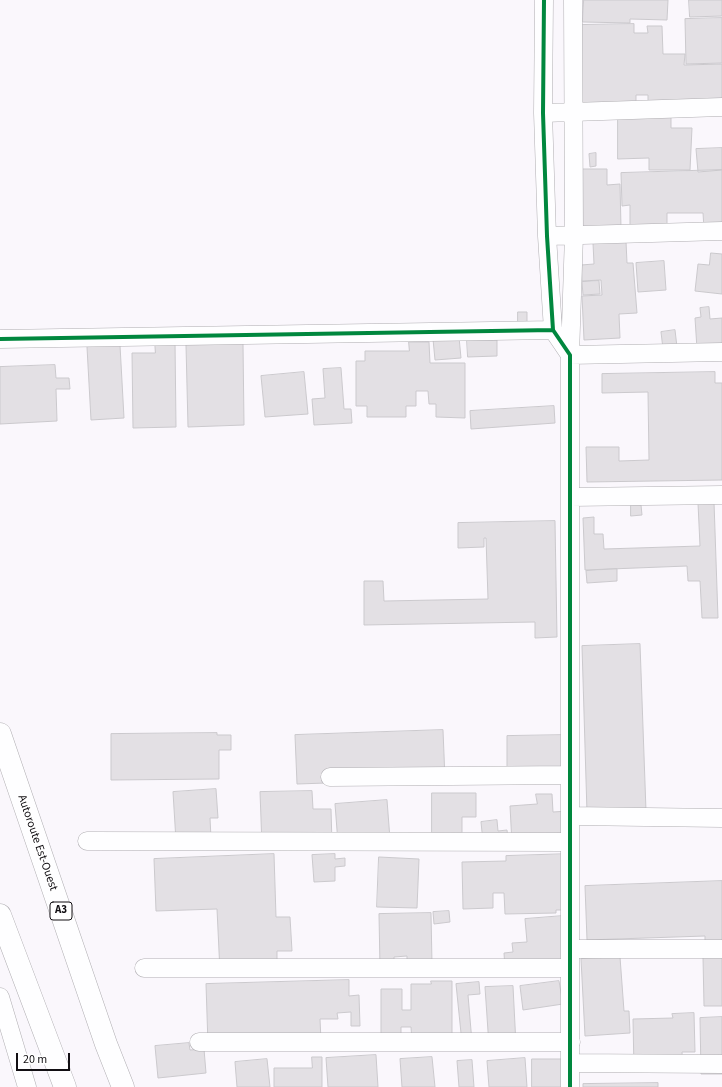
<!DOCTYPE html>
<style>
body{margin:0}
#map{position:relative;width:722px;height:1087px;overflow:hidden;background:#faf7fc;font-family:"Source Sans 3",sans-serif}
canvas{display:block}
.scale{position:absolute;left:16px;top:1053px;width:54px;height:18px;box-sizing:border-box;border:2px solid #120f13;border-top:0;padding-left:5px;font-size:12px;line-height:14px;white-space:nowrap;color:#120f13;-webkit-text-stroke:3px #fff;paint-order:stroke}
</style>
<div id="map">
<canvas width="722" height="1087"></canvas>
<div class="scale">20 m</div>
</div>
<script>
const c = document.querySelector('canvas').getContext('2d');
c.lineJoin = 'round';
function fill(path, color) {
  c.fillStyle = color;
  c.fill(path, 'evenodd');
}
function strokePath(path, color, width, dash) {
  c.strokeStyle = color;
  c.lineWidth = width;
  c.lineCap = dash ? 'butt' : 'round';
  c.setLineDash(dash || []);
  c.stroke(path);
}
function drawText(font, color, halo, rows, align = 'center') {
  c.font = font + ' "Source Sans 3",sans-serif';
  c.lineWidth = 3;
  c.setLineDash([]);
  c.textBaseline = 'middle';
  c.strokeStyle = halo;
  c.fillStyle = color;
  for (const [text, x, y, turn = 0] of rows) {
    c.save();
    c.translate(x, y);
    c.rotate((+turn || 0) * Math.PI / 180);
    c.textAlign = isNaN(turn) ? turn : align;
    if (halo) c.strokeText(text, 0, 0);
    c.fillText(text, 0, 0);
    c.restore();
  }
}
const building = new Path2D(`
 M584,0H668L667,20L630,19V23L583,22Z
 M689,0H722V16L690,17Z
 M722,18V63L686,64L685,19Z
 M634,24V33H648L647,26H662L663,54H685L684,65L722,64V106L648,103V95H636V106H581L580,25Z
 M618,117H671V128H692L690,170H649V158L618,159Z
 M722,148V170L698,172L696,149Z
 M596,153V166L590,167L589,154Z
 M581,169H607V185L620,184L621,228L583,229Z
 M722,170V228L704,229L703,213H667V224L630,226V205L622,206L621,173Z
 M626,241L627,263H633L637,313L619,314L620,338L584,340L582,296L602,295L601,280L582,281L581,265L594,264L593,243Z
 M711,253L722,254V294L695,291L698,264L709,265Z
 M664,261L666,290L638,292L636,263Z
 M599,281L600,294L583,295L582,282Z
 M709,307L710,319L722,318V347L697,349L695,318L701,317L700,308Z
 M518,312H527V323H518Z
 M675,330L677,347L663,349L661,332Z
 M459,337L461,358L435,360L433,339Z
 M467,340H497V356L468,357Z
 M155,341H175L176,427L133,428L132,353H155Z
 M409,342H429L430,363H465V418L436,417V404H429L428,391H416V406H406V417H367V406H356V361H365V351H409Z
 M243,343L244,425L188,427L186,345Z
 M120,345L124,418L91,420L87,347Z
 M55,365L56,378H69L70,389H56L57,421L0,424V367Z
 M341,368L344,409H351L352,423L314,425L312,399L325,398L323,369Z
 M304,372L308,414L265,417L261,376Z
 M715,372V383H722V480L587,482L586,447H619V461L649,460L648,392L602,393V374Z
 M554,406L555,423L471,429L470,411Z
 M714,502L718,618H702L700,581H688L687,566L585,570L583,518L594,517V534H603L604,549L700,546L698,503Z
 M631,505H641L642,515L631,516Z
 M555,521L557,637L535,638V622L364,625V581H383L384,601L488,599L486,538H484V547L458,548V523Z
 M617,569V581L587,583L586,571Z
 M640,644L646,811L587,813L582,646Z
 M443,730L445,779L297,784L295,735Z
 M217,733V735H231V750H219V779L111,780V734Z
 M567,735V783L507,784V736Z
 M216,789L218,818H210L211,838L176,841L173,792Z
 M312,791L313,809H331L332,844L262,846L260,792Z
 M432,793H476V817H462V833H432Z
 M536,794H552L553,812L568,811L569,841L512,844L510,806L537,804Z
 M387,800L390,839L338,843L335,804Z
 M497,820L498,831L507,830L508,839L483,842L481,822Z
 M274,854L276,917H290L292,951H277V970L220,972L217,909L156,911L154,859Z
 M335,854V859L345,858V866L335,867V881L314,882L312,855Z
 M570,854L572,910H556V913L505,914L504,893H493V908L463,909L462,862L506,861V856Z
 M379,857L419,859L417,908L377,907Z
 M722,881V941H705V936L587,940L585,886Z
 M449,911L450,922L434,924L433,912Z
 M431,913L432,964L407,965V956L394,957V968H380L379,914Z
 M563,916L566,965L505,969L504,953L513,952L512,943L527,942L525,919Z
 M722,956V1006H704L703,957Z
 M620,957L624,1011H629L630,1033L585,1036L581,959Z
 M349,980V996L359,995L360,1026H351V1012L337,1013L338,1019H320L321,1041L208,1045L206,984Z
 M431,981H452V1042H412L411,1027H401V1043L381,1042V989H402V1010H411V984H431Z
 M559,981L563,1004L523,1010L520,986Z
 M479,982L480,994L468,995L472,1042L462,1043L456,984Z
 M513,986L516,1045L489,1046L485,987Z
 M694,1013L695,1052H682L683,1069L634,1071L633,1019L673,1018L672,1014Z
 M722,1017V1074H701L700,1018Z
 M189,1043L190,1050L204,1049L206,1073L158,1078L155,1046Z
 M376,1055L378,1087H328L326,1058Z
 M312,1057H322V1087H274V1068H312Z
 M432,1057L435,1087H402L400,1059Z
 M525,1058L527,1087H489L487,1061Z
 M267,1059L270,1087H237L235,1062Z
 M532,1059H562V1087H532Z
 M472,1060L474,1087H459L457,1061Z
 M658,1083V1087H583V1084Z`);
fill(building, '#e3e0e4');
strokePath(building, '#cbc9cd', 1);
const minor = new Path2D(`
 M544,0L543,113L547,236L553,330L570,355V1087
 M573,0L574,235L570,355L722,352
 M543,113L722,107
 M547,236L722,231
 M0,339L553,330
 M571,497L722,495
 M330,777L570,775
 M570,816L722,818
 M87,841L570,842
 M570,949H722
 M144,968H570
 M0,997L27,1087
 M199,1042H571
 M570,1063L722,1064`);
const motorway = new Path2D(`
 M0,734L106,1044L123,1087
 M0,915L65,1087`);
strokePath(minor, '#b0aeb2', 19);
strokePath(motorway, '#b0aeb2', 23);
strokePath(minor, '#fefeff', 18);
strokePath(motorway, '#fefeff', 22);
strokePath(new Path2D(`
 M544,0L543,113L547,236L553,330L570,355V1087
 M0,339L553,330`), '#00873e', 4);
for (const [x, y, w] of [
 [61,911,22]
]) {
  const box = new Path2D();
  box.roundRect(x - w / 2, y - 9, w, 18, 3);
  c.fillStyle = '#fff';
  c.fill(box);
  strokePath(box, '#120f13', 1);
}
drawText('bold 11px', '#120f13', null, [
 ["A3",61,911]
]);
drawText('12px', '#120f13', '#fff', [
 ["Autoroute Est-Ouest",37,843,71]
]);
</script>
